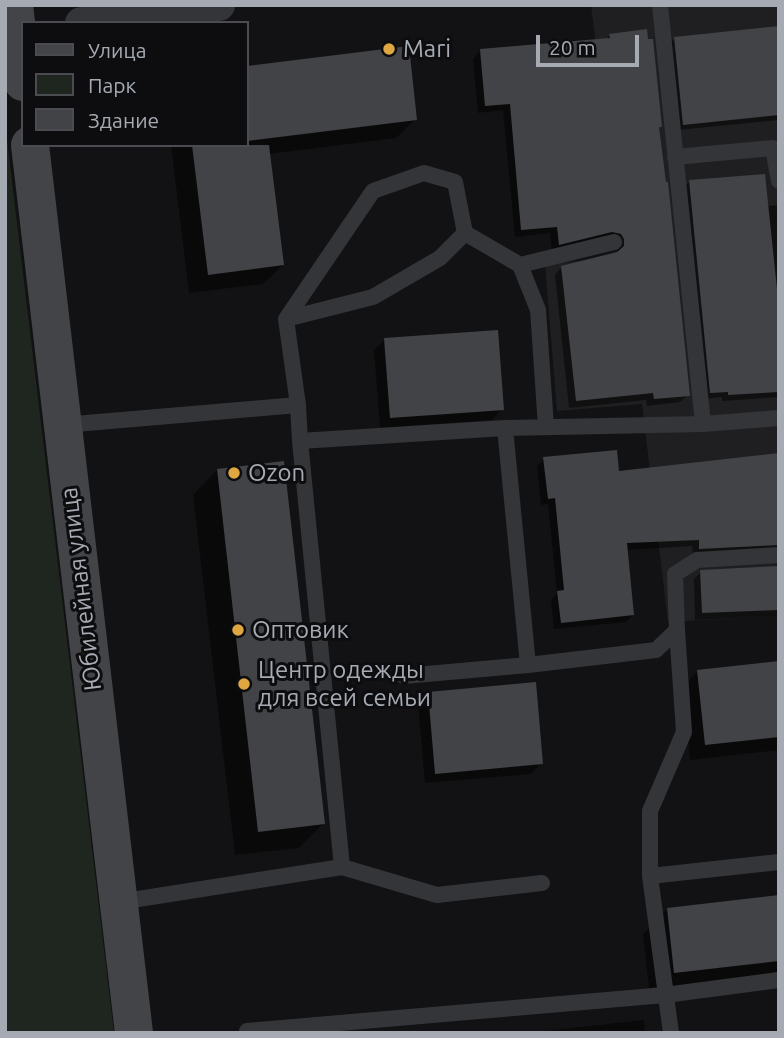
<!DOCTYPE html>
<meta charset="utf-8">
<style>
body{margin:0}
#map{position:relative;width:784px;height:1038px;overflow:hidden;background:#121214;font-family:Ubuntu,sans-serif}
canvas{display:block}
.frame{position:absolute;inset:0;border:7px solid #a5aab3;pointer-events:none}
.legend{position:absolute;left:21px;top:21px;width:228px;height:126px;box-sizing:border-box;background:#0d0d0f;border:2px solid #4a4c51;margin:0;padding:9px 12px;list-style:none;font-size:21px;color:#a5aab3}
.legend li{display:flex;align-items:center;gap:14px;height:35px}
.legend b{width:35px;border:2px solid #4a4c51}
.scale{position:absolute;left:536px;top:35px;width:103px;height:32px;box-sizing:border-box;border:4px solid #a5aab3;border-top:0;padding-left:9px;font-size:21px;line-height:24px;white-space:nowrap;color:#a5aab3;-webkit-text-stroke:5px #0d0d0f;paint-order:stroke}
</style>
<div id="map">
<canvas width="784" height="1038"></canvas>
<div class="frame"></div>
<ul class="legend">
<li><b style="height:9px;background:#424448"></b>Улица</li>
<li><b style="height:19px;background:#1f2620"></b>Парк</li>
<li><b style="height:19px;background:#424347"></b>Здание</li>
</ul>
<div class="scale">20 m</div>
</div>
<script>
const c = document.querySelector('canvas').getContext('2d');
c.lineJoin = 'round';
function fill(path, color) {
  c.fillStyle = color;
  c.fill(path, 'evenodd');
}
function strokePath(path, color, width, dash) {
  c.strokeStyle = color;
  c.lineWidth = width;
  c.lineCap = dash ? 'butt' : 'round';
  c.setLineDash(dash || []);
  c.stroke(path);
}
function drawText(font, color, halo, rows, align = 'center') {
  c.font = font + ' Ubuntu,sans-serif';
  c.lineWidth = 6;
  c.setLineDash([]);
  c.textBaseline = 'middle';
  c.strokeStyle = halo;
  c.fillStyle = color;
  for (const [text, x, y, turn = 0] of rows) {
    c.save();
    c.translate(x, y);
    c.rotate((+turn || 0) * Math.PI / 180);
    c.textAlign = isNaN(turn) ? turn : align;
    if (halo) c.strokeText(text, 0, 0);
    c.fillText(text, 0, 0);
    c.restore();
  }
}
fill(new Path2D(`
 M591,5H779V616L668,622L642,404L557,411L545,264L622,257Z`), '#1f1f21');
fill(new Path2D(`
 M5,123L114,1033H5Z`), '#1f2620');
fill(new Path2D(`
 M779,28V120L677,130L668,45L675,38Z
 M610,35L660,126L658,128L688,395L680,402L647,406L646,400L569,408L555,275L562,267L617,254L618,248L552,251L550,233L515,237L503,110L478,113L473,59L480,51L606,40Z
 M407,48L416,119L396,138L269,154L283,265L263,284L189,293L171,145H247V68Z
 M689,182L767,206L779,205V397L722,401V397L704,399L683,188Z
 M385,340L502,409L492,420L380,428L374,350Z
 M779,455V555L693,556L692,546L626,550L633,615L626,622L554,629L551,600L557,593L548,504L541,505L537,466L544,459L618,472Z
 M217,470L323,824L299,848L235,855L193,495Z
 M779,567V616L695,620L694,579L701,572Z
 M779,663V750L690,760L682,687L698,671Z
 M429,693L541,763L531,774L425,783L418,704Z
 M779,897V981L650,996L643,934L667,910Z
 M644,1020L645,1033H526Z`), '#0007');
fill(new Path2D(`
 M779,26V115L683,125L674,37Z
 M647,29L648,39H653L662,127H659L666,182H668L690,396L654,399L653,393L576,401L561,266L617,252L624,246V239L621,234L612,232L559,245L557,227L521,230L510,104L485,106L480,49L610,38L609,34Z
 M409,46L417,120L247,141V66Z
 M192,145H269L284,265L208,275Z
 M765,174L779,308V392L728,395V392L710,393L689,180Z
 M498,330L504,410L390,418L384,338Z
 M617,450L619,471L779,453V545L699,549V540L627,543L634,615L561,623L557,591L564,590L555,498L548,499L543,457Z
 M284,461L325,824L258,832L217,469Z
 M779,566V610L702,613L700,570Z
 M779,661V737L705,745L697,670Z
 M536,682L543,764L435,774L428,692Z
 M779,895V961L674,973L667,908Z`), '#424347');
strokePath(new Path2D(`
 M660,5L703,424
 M675,157L773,148L779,181
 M424,173L455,182L465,233L440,258L373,297L286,319L373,191Z
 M465,233L520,265L538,310L546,427
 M520,265L614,242
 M286,319L298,405L300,441L342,867
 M63,425L298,405
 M505,428L703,424L779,418
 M300,441L505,428L528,665L404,676
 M528,665L656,650L677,630
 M650,876L779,862
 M119,902L342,867L437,895L542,883
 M247,1033V1031L665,995L779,980
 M671,1033L650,876V811L684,732L677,630L675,574L697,560L779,555`), '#343538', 16);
strokePath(new Path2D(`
 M81,23L219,5`), '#343538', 32);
strokePath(new Path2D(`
 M14,5L23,82
 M30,145L134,1033`), '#424448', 38);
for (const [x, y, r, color] of [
 [389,49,7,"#dea741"],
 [234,473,7,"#dea741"],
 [238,630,7,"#dea741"],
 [244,684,7,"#dea741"]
]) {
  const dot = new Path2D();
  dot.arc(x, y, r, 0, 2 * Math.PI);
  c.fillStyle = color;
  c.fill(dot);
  strokePath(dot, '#0d0d0f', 2.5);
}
drawText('24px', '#a5aab3', '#0d0d0f', [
 ["Mari",403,49],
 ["Ozon",248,473],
 ["Оптовик",252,630],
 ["Центр одежды",258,670],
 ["для всей семьи",258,698]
], 'left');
drawText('24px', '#a5aab3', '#0d0d0f', [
 ["Юбилейная улица",81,589,-97]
]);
</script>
